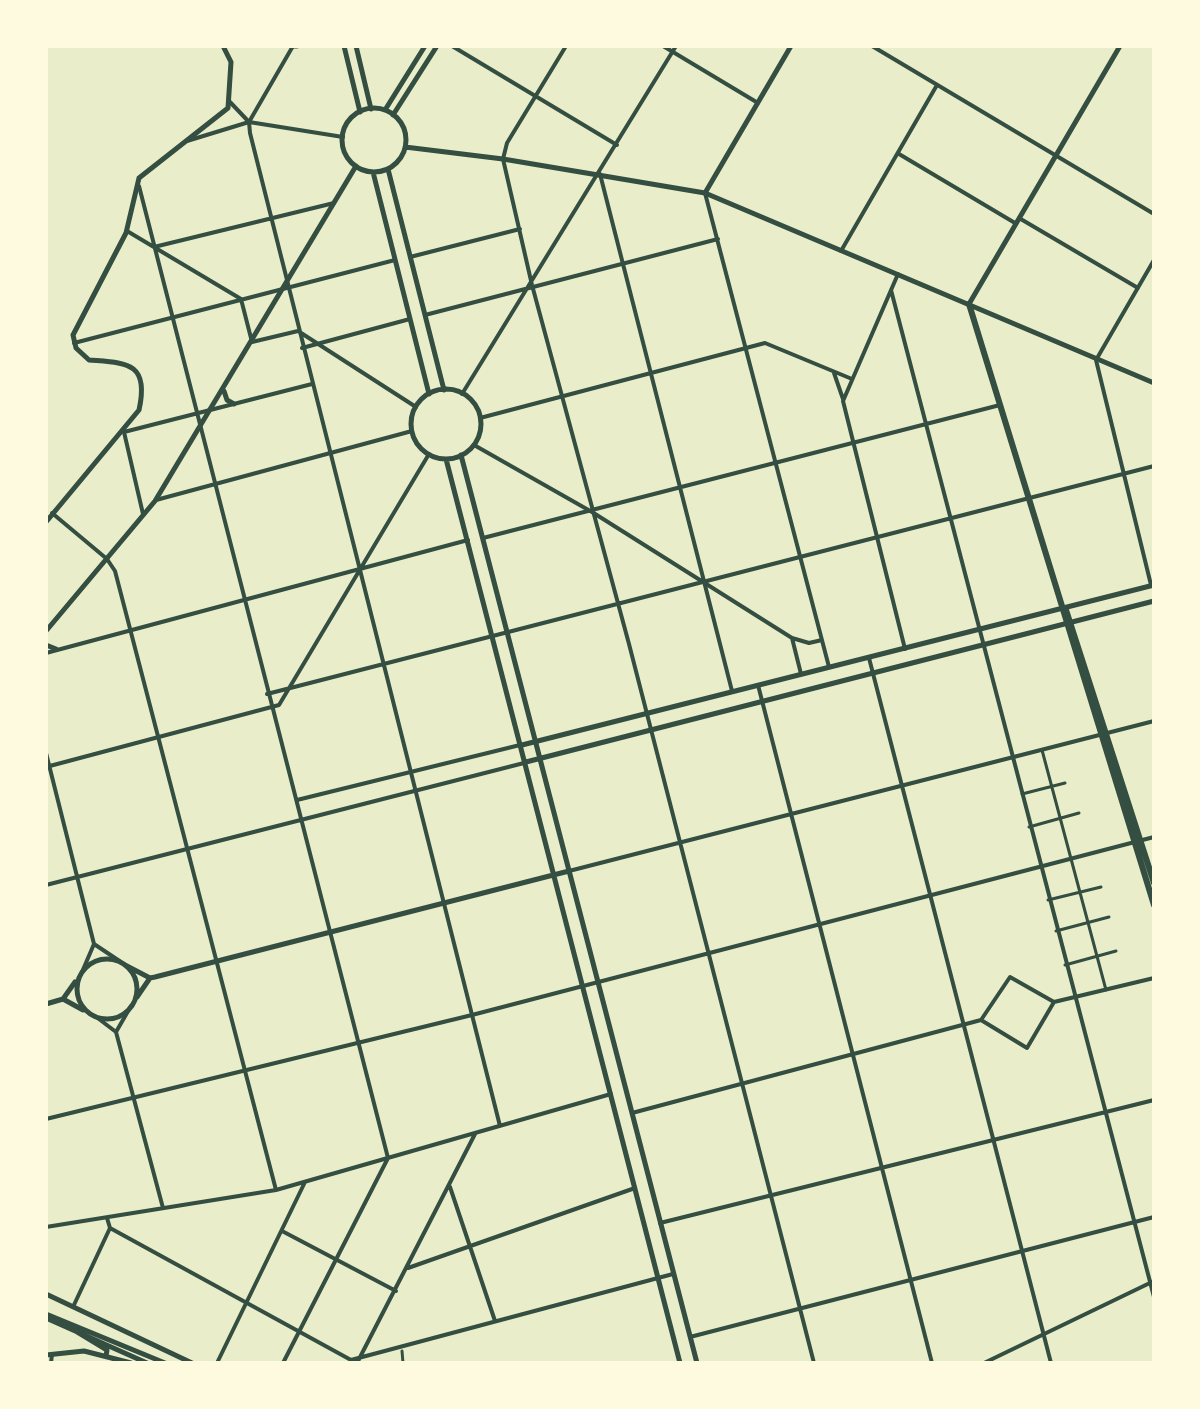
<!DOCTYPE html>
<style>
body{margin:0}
#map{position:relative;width:1200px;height:1409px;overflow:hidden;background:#e9edc9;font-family:"Open Sans",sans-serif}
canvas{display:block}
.frame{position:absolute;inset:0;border:48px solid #fefae0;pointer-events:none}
</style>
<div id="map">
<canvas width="1200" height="1409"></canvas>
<div class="frame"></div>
</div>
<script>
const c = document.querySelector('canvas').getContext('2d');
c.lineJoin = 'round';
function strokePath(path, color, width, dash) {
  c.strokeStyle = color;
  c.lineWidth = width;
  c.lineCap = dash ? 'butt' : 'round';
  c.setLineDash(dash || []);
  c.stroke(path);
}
strokePath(new Path2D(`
 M1042,750L1106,990
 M1022,794L1065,783
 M1029,827L1079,813
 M1048,900L1101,887
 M1056,931L1109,917
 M1065,965L1116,951
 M402,1351L403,1363`), '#344e41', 3);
strokePath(new Path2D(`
 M293,46L249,122L250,133L500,1126
 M452,46L617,145
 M566,46L507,143L503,159L532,285L629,644L814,1363
 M663,46L758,103
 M872,46L1154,214
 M230,102L249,122
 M187,141L249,122L343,137
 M899,154L1015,223
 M600,174L732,691
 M139,186L388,1158L283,1363
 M705,193L829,667
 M1019,218L1138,288
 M127,231L241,299L252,342L298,331L416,407
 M154,247L334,203
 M841,251L937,85
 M410,257L520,229
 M898,274L843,401L905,649
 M891,290L1154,1297
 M425,315L718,239
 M74,343L395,260
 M302,348L410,319
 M834,373L843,399
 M462,394L676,46
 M480,418L765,343L852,379
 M474,445L592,512L792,638L809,643L822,640
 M156,500L412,431
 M52,513L107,559L115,571L276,1190
 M143,514L124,432L312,384
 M483,538L1000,405
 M1151,585L1096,360L1154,260
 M792,638L801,674
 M46,653L468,540
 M869,658L1051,1363
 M758,685L932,1363
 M267,694L1154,466
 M46,753L94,944L82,972
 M46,767L279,705L429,454
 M297,800L520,745
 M569,871L1154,721
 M46,885L524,763
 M94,944L121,962
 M95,1016L116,1032L163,1208
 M981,1020L1010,977L1054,1002L1154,978
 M981,1020L1027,1048L1054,1002
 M116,1032L131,1006
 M632,1113L981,1020
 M46,1119L472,1015L1154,837
 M450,1187L495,1321
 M660,1223L1154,1100
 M46,1227L276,1190L611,1094
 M110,1228L351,1360L673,1274
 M282,1231L396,1291
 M408,1268L635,1188
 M73,1307L110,1228L107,1218
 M690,1337L1154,1217
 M51,1363L52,1354
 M217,1363L305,1182
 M357,1363L475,1134
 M984,1363L1154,1281`), '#344e41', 4);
strokePath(new Path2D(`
 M291,46H297
 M344,46L360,112
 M356,46L371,109
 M705,193L791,46
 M969,304L1120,46
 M46,522L139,410C150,361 125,363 89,360L76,348L73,335L126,233L139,178L228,108L231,62L223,46`), '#344e41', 5);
strokePath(new Path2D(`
 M342 140a32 32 0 1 1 64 0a32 32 0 1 1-64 0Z
 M385,110L425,46
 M393,115L437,46
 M405,147L503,159L705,193L1154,383
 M388,169L444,390
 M373,172L429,394
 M411 424a35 35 0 1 1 70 0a35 35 0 1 1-70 0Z
 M224,391L227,400L234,404
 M461,455L697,1363
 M446,459L680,1363
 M46,631L155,501L356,166
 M46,645L56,649
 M522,745L1154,585
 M526,762L1154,601
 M77 989a30 30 0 1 1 60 0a30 30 0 1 1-60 0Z
 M125,965L150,978L155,977L569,871
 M137,997L150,978
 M63,999L83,1010
 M46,1004L63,999L75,982
 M46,1294L192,1363
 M46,1314L165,1363
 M46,1318L147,1363
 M74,1330L107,1350L106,1356
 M46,1355L84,1351L131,1363`), '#344e41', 5);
strokePath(new Path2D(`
 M969,304L1154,905
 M1066,610L1154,883`), '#344e41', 6);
</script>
